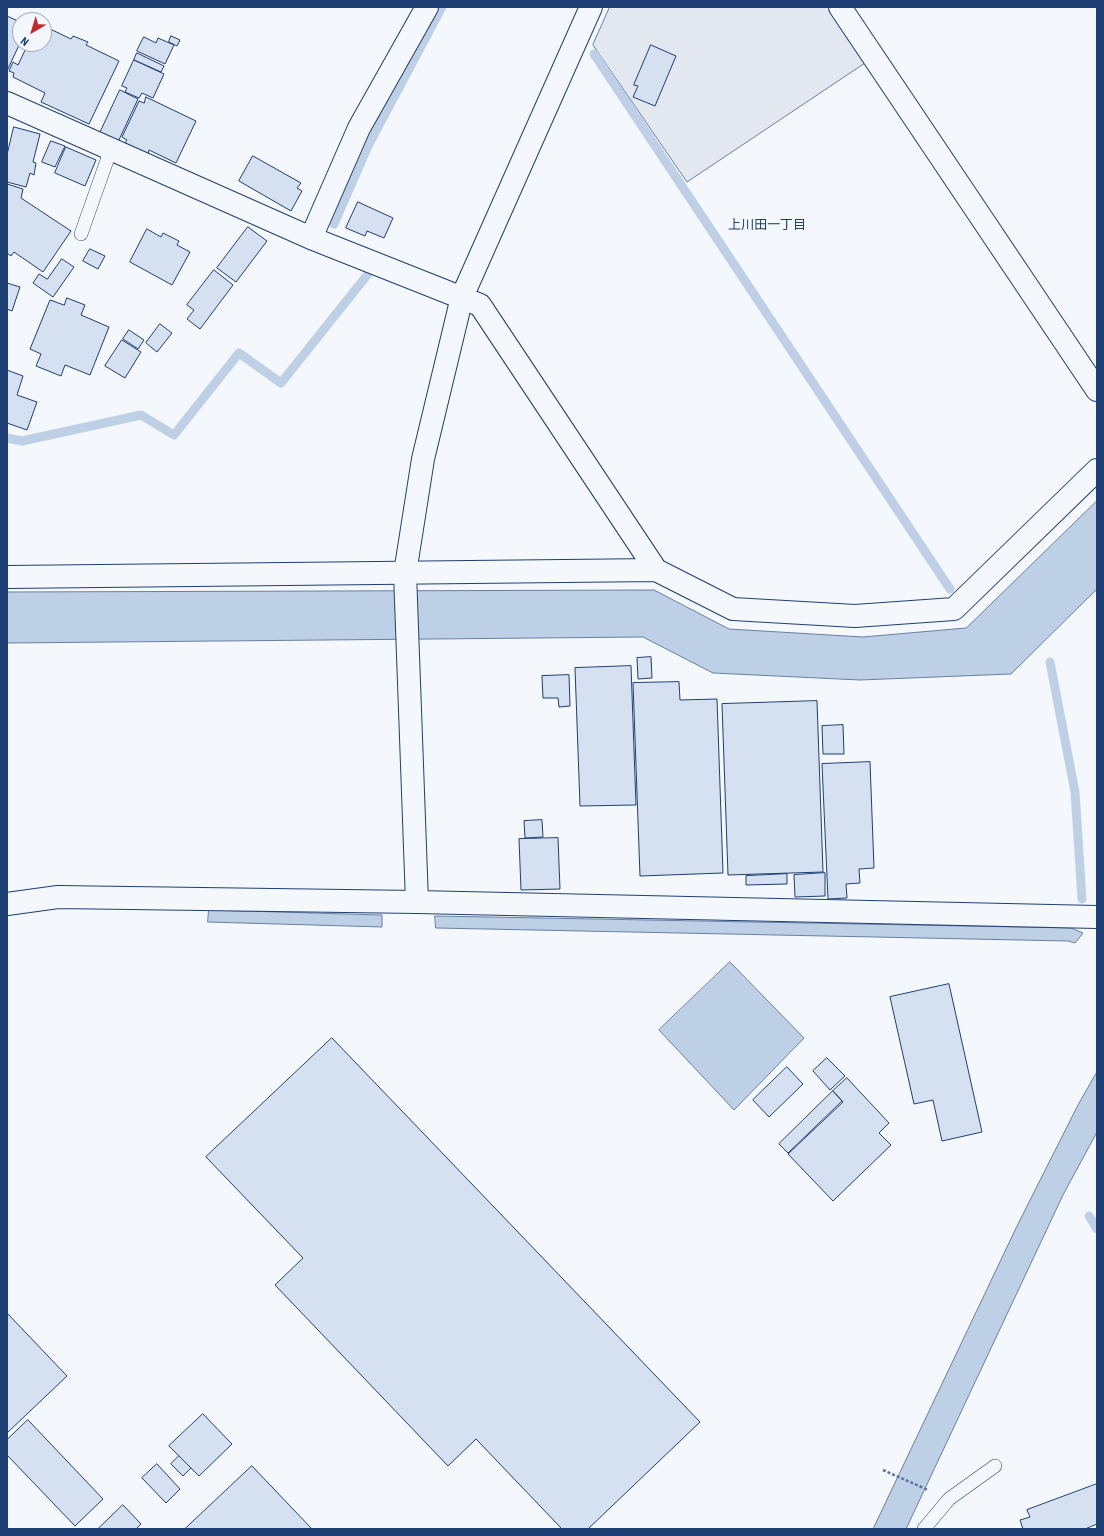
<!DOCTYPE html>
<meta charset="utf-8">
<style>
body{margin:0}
#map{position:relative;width:1104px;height:1536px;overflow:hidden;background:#f4f7fb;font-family:"Roboto Condensed",sans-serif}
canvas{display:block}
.frame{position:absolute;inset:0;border:8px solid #1d3f73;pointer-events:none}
.north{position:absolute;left:12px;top:12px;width:40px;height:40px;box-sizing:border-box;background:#f4f7fb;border:1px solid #9eadc5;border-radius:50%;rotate:218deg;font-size:11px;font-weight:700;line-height:16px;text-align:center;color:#1d3f73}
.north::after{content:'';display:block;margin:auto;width:14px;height:18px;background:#c62828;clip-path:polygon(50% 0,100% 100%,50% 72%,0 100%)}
</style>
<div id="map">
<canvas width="1104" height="1536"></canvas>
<div class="frame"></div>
<div class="north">N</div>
</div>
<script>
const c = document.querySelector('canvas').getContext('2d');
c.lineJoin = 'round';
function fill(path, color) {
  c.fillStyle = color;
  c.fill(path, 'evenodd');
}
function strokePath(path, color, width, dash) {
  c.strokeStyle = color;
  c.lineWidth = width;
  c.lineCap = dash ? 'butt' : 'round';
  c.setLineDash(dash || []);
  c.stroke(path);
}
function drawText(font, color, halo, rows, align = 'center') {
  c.font = font + ' "Roboto Condensed","Noto Sans JP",sans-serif';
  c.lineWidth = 3;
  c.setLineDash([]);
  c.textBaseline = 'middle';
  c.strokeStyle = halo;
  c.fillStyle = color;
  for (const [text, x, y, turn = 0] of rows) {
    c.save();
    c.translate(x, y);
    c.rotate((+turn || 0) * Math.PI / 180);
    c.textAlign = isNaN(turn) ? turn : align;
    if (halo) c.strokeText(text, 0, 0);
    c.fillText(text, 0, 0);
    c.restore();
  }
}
const parking = new Path2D(`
 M610,7H828L865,63L687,182L593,45Z`);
fill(parking, '#e3e8f0');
strokePath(parking, '#687fa3', 1);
const water = new Path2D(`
 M1097,501V589L1011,674L860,680L713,673L643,637L7,643V592L654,590L729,629L863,637L966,628Z
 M209,910L382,915V927L208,922Z
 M435,916L1071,928L1083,933L1075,943L1068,941L436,928Z
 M730,962L804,1038L734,1110L659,1030Z
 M1097,1072V1132L1063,1195L906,1529H873L1017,1226L1078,1105Z`);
fill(water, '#bed0e5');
strokePath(water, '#687fa3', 1);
strokePath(new Path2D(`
 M594,54L950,589
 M334,224L368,146L442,7
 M7,438L22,441L141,415L174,435L239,353L281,383L368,274
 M1050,662L1075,792L1082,899
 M1089,1216L1097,1229`), '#bed0e5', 9);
const building = new Path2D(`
 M7,16L20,22V43L7,71Z
 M44,26L71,39L73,36L88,42L86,45L119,61L89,124L41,102L45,93L13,77L14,73L9,71L13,62L18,65L28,44H44Z
 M171,36L180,40L177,46L169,42Z
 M144,37L156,43L158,38L174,45L165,64L137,51Z
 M651,45L676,56L655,106L633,97L638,86L634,85Z
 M137,53L164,66L161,72L134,60Z
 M134,60L164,74L153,98L142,93L139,98L125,92L127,88L122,86Z
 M120,90L138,99L118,142L100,133Z
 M146,97L196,121L176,163L149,150L148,154L125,143L127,140L122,137L139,101L144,103Z
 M14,127L40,134L33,162L36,163L34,175L30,173L26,187L7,182V155Z
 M51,141L65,146L55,167L42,162Z
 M66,147L96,160L85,186L55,173Z
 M253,156L301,183L297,188L302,191L291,211L239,181Z
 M7,184L23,189L21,198L71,231L43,272L14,252L11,256L7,253Z
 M358,202L393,218L384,238L367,231L365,236L346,228Z
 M248,227L267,241L236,282L217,268Z
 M147,229L161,237L163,233L179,241L177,245L190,252L172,285L130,262Z
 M90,249L105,256L98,269L83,261Z
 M62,259L74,267L53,297L33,283L39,274L47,279Z
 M214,270L233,285L200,329L187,319L194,310L187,305Z
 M7,283L20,287L12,311L7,309Z
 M67,298L85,305L81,315L109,327L90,375L65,365L61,376L36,366L41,354L30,349L50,300L64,305Z
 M160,324L172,333L157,352L146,343Z
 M129,330L144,340L138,349L123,339Z
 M122,340L141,352L125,378L105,366Z
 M7,370L23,376L17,395L37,402L27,430L7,423Z
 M651,657L652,678L638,679L637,658Z
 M631,666L636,805L580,806L575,668Z
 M569,675L570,706L559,707L558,698H543L542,676Z
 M679,682L680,700L717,699L723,873L640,876L633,683Z
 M817,701L823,872L728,875L722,704Z
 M843,725L844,754H823L822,726Z
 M870,762L874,868L859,869L860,883L846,884L847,898L828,899L822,764Z
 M542,820L543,837L525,838L524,821Z
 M558,838L560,889L521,890L519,839Z
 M825,873V896L795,897L794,875Z
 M787,874V884L746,885V876Z
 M949,984L982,1132L942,1141L933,1100L914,1104L890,997Z
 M332,1038L700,1422L588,1529H562L476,1439L448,1466L275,1285L303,1258L206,1157Z
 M827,1058L845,1076L830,1090L813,1071Z
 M787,1067L803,1084L769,1117L753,1100Z
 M847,1078L889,1123L879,1133L891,1145L833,1201L788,1154L843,1102L833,1091Z
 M833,1091L842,1101L788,1153L779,1144Z
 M7,1313L67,1376L7,1433Z
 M203,1414L232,1444L199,1476L169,1446Z
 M28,1420L103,1499L75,1526L7,1455V1440Z
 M179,1456L191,1468L183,1476L171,1464Z
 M157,1464L180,1489L166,1503L142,1478Z
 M252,1466L312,1529H185Z
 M1097,1484V1524L1085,1529H1023L1020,1520L1030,1517L1027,1510Z
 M123,1505L141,1524L136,1529H98Z`);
fill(building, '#d5e0f0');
strokePath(building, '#1d3f73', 1);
const service = new Path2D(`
 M81,234L111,149
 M924,1529L949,1499L995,1466`);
const minor = new Path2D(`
 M840,7L1097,390
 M7,103L311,238L480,305L656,570
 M311,238L359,128L427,7
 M7,577L656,570L733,609L855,616L954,609L1097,470
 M7,904L58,897L417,902L1097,917`);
const tertiary = new Path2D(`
 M417,902L405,573L423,459L462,297L591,7`);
strokePath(service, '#1d3f73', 14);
strokePath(minor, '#1d3f73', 24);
strokePath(tertiary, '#1d3f73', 24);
strokePath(new Path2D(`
 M883,1470L928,1490`), '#5e769c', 2.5, [3, 2]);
strokePath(service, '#f4f7fb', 13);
strokePath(minor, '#f4f7fb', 22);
strokePath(tertiary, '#f4f7fb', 22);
drawText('13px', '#1d3f73', '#f4f7fb', [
 ["上川田一丁目",767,226]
]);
</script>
